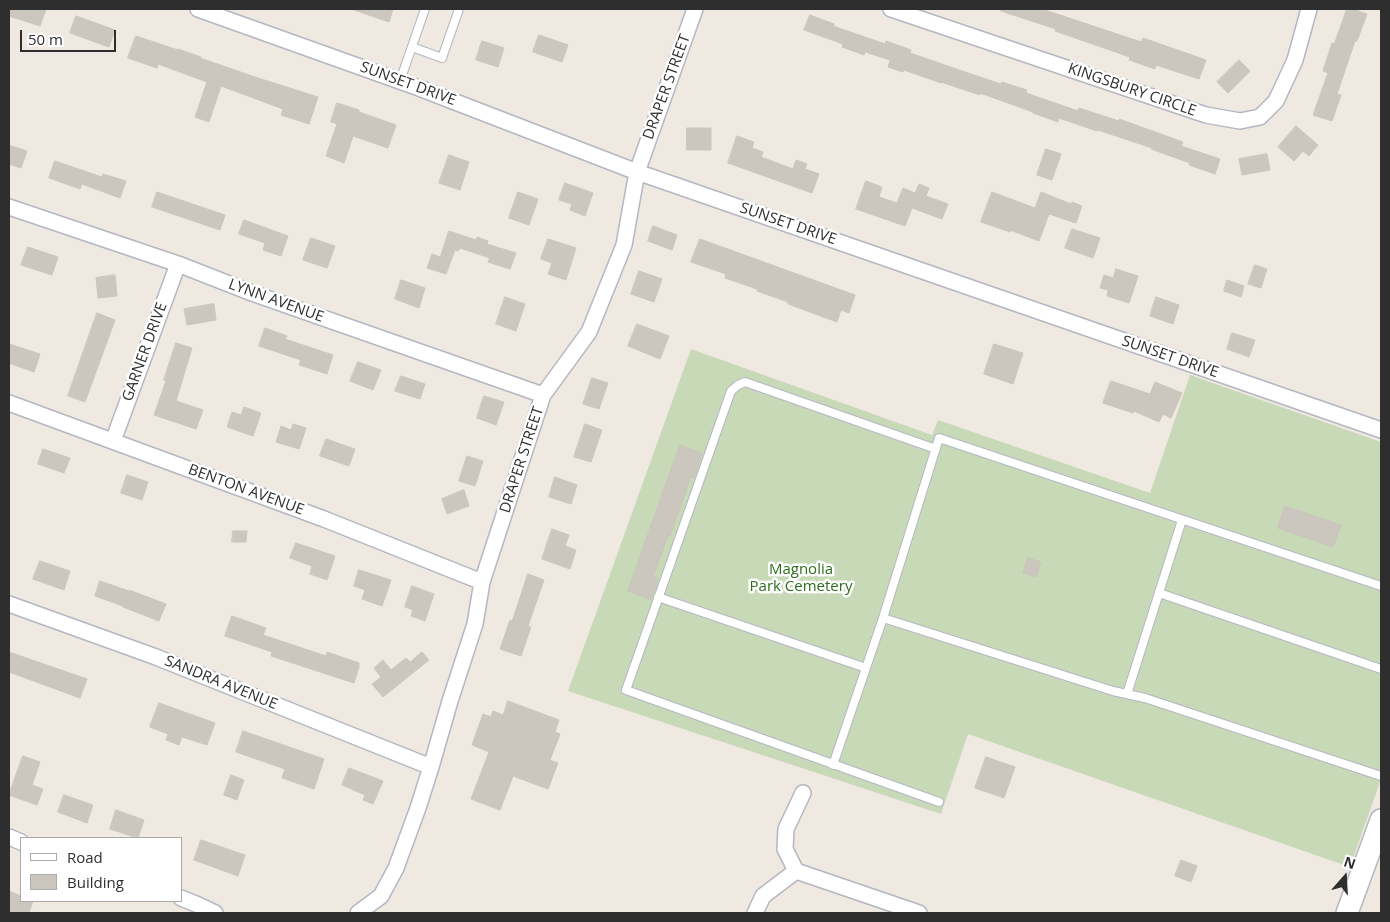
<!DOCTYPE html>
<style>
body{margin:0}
#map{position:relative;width:1390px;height:922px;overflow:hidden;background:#efe9e1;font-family:"Open Sans",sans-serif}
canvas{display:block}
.frame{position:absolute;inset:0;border:10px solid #2e2e2e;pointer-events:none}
.legend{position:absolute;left:20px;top:837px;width:162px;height:65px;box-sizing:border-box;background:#fff;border:1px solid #ababab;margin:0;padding:6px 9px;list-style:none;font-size:15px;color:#2e2e2e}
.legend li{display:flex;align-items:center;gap:10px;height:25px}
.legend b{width:25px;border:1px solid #ababab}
.north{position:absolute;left:1320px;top:852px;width:50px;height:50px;-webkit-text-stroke:4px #fff;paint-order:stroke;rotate:19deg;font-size:14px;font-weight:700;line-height:20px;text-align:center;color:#2e2e2e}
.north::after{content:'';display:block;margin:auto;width:18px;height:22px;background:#2e2e2e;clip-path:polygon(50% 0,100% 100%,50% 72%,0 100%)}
.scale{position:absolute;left:20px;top:30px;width:96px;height:22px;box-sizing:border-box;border:2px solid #2e2e2e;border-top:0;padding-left:6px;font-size:15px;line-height:18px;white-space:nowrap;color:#2e2e2e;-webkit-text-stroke:4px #fff;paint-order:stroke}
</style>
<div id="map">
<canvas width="1390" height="922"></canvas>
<div class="frame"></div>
<ul class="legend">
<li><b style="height:6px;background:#fff"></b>Road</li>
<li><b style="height:14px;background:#cbc7bf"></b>Building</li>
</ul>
<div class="north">N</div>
<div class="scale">50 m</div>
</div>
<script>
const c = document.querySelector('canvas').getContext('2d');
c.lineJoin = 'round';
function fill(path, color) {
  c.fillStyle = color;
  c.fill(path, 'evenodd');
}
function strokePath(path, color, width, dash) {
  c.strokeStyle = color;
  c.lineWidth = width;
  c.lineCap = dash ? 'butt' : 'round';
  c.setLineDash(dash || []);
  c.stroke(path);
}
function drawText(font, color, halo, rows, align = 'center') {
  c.font = font + ' "Open Sans",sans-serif';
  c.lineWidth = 5;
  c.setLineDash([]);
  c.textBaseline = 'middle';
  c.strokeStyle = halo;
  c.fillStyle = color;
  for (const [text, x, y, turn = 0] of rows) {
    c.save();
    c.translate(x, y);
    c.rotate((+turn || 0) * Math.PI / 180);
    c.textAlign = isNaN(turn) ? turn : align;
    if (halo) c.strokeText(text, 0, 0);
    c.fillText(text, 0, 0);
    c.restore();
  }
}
fill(new Path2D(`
 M691,349L932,435L938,420L1150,493L1190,375L1381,442V779L1350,867L968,734L941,814L568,691Z`), '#c8d9b8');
const building = new Path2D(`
 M9,9H46L40,26L9,16Z
 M355,9H393L389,22L354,10Z
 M1002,9H1042L1141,42L1143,38L1206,60L1199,79L1156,65L1155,69L1129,60L1130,57L1055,31L1056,29L1001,11Z
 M1347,9H1359L1358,11L1367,14L1357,41H1355L1337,94L1341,95L1332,121L1313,115L1328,73L1323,71L1332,43L1334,44Z
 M810,15L834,24L833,26L885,44L886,41L911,50L910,53L971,74L1001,84L1002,82L1027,90L1026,93L1078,111L1079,108L1119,121V119L1183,142L1181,146L1220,159L1215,174L1189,165L1190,163L1151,149L1152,148L1098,130L1097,131L1059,118L1058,122L1033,113V112L980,93V95L941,82V83L904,70L903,72L888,67L890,60L865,52L864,55L842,47L843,44L804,30Z
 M76,16L115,30L109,47L70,33Z
 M539,35L568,45L562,62L533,52Z
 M136,36L178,50V49L201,57L200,58L255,77L318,97L309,124L281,115L283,109L221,86L209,122L195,117L207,82L158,64L157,68L128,58Z
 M482,41L504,48L498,67L476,60Z
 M1239,60L1250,71L1228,93L1217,82Z
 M337,103L359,110V112L396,125L388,148L353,136L344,163L326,156L337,124L331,122Z
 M1296,126L1318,145L1309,156L1303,151L1294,161L1278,147Z
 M687,128H711V150H687Z
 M737,136L754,142L752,148L763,152L761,157L793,169L796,160L807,164L805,169L819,174L812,193L728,163Z
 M9,145L27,151L21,168L9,164Z
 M1046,149L1061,154L1052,180L1037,175Z
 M1267,154L1270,170L1242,175L1239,159Z
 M449,155L469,162L460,190L439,183Z
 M55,161L102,177L103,174L126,181L120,198L82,184L80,189L49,178Z
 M866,181L882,187L879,197L897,203L903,188L915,193L919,184L929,188L926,196L948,204L942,219L912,208L905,226L856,209Z
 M565,183L593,193L585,216L570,210L572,204L559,200Z
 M157,192L225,215L220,230L152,207Z
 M518,192L538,199L529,225L509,218Z
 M992,192L1035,208L1041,192L1071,204L1072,202L1082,206L1076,223L1049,214L1039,241L1010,230V232L981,222Z
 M244,220L288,236L281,256L263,250L265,243L239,234Z
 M653,226L677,235L672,250L648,241Z
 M1072,229L1100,238L1093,258L1065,248Z
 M449,231L476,240L477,237L488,241L487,244L516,253L510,269L488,262L490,258L460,248L458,251L455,250L446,274L427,268L432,254L440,257Z
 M311,238L335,246L327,268L303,260Z
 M548,239L576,248L566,280L548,274L552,263L541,259Z
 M700,239L855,295L849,313L841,310L837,322L788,304V302L757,291V289L725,278L726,274L691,262Z
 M28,247L58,257L52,275L21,265Z
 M1255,265L1267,269L1261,288L1248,284Z
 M1116,269L1138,276L1129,303L1107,296L1108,290L1100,288L1104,275L1113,278Z
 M639,271L662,279L654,302L631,294Z
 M115,275L117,296L98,298L96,278Z
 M401,280L425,288L419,308L395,299Z
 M1227,280L1244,286L1241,297L1224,291Z
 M505,297L525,304L516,331L496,324Z
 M1156,297L1179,305L1173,324L1150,316Z
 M214,304L216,320L187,325L184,309Z
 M97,313L115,320L85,402L68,396Z
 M637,324L669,336L660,359L628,346Z
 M265,328L287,336L285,339L333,355L327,374L299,365L301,360L259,346Z
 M1232,333L1255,340L1249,357L1227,349Z
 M176,343L192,348L176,401L203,410L196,429L154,415L166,381L164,380Z
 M9,344L40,354L34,372L9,363Z
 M994,344L1023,353L1013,384L984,374Z
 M358,362L381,370L373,390L350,381Z
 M401,376L425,384L420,399L395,391Z
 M592,378L608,383L599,409L583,404Z
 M1111,381L1150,394L1155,382L1182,393L1171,418L1163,414L1159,422L1134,411L1133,413L1103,403Z
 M484,396L504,402L496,425L477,418Z
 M244,407L261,413L253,436L227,427L232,412L241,415Z
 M293,424L306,428L299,449L276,442L281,426L291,430Z
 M585,424L602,430L591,462L574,457Z
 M326,439L355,449L349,466L320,456Z
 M680,445L702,453L694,478L691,477L670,536L668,535L653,577L658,578L651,600L628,591Z
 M43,449L70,458L64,473L38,464Z
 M467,456L483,461L475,486L459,481Z
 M127,475L148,482L142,500L121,493Z
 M555,477L577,485L571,504L549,497Z
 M464,490L469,506L447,514L442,499Z
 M1285,506L1341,525L1333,547L1278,528Z
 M552,529L569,535L565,546L576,550L570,569L542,559Z
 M233,531H247L246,542H232Z
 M296,543L335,556L327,580L310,574L312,566L290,558Z
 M1028,558L1041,562L1036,577L1023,573Z
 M40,561L70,571L64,590L33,579Z
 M359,570L391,580L382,606L362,599L365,590L354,586Z
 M528,574L544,580L528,626L531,627L521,656L500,649L510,620L512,621Z
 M100,581L129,591V590L166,604L159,621L123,607V606L95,596Z
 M412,586L434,594L425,621L411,616L413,610L405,607Z
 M232,616L266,628L263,635L326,656L327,652L359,663V667L354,683L271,656L272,652L225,636Z
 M9,652L87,679L80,698L9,672Z
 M422,652L429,660L383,697L372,684L381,677L374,668L383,660L391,670L406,658L410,662Z
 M508,701L559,720L555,732L560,734L550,760L558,763L548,789L513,776L500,810L471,799L489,752L472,745L483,714L491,717L493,711L503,715Z
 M159,703L215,723L207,745L182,737L179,745L166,740L168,734L150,727Z
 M243,731L324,759L314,789L282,778L285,769L236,752Z
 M23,756L40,762L32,785L43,789L37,805L9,795Z
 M986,757L1015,767L1004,798L975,788Z
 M349,768L383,781L373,804L363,800L365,795L342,785Z
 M231,775L244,780L237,800L224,795Z
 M64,795L93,805L87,823L58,812Z
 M116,810L144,820L138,838L110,829Z
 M201,840L245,855L238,876L194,860Z
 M1181,860L1197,866L1191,882L1175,876Z
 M9,891L21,896V901H33L29,913H9Z`);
fill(building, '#cbc7bf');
strokePath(building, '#cbc5ba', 1);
const lane = new Path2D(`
 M412,47L442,58L459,9
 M400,81L425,9
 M936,449L745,382L738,385L731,391L626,690L939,802
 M1159,593L1381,669
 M658,597L866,668
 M883,618L1113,691L1145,698L1381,776
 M1127,694L1182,520
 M833,765L883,618L939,438L1381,586`);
const street = new Path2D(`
 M198,9L419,88L637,172L1381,430
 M891,9L1206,115L1240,121L1260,117L1276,101L1295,60L1309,9
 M9,207L178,264L252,293L543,395
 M9,403L324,519L482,582
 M113,441L178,264
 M9,604L156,657L431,767
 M9,837L21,842
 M796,871L785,849L786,829L803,793
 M181,898L196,904L215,913
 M358,913L381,896L396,868L418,808L431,767L450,701L475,624L482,582L543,395L589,332L624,245L637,172L695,9
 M755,913L763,896L796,871L919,913`);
const secondary = new Path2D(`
 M1347,913L1381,820`);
strokePath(lane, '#b4b7c1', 10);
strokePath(street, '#b4b7c1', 18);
strokePath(secondary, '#b4b7c1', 24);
strokePath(lane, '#fff', 8);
strokePath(street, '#fff', 15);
strokePath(secondary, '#fff', 21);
drawText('15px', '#2e2e2e', '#fff', [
 ["SUNSET DRIVE",408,84,20],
 ["DRAPER STREET",667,87,-70],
 ["KINGSBURY CIRCLE",1132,90,19],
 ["SUNSET DRIVE",788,224,19],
 ["LYNN AVENUE",276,301,20],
 ["GARNER DRIVE",145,352,-70],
 ["SUNSET DRIVE",1170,357,19],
 ["DRAPER STREET",522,460,-72],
 ["BENTON AVENUE",246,490,20],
 ["SANDRA AVENUE",221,683,22]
]);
drawText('15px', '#2c6e1b', '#fff', [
 ["Magnolia",801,570],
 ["Park Cemetery",801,587]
]);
</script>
